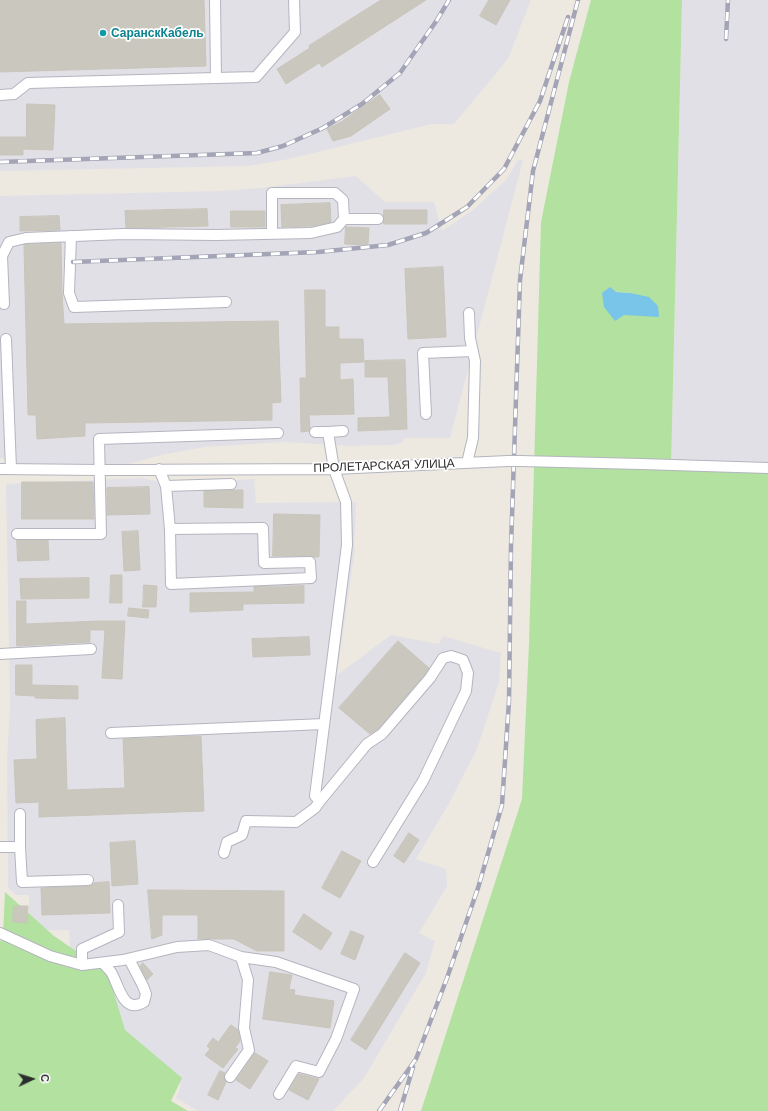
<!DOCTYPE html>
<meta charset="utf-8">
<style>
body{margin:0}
#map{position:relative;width:768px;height:1111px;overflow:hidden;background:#ede9e0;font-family:"Work Sans",sans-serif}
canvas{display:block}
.north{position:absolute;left:12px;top:1059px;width:40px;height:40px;-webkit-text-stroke:3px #fff;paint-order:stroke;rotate:86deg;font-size:11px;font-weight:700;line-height:16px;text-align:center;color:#2d2d2d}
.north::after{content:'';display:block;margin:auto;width:14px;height:18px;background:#2d2d2d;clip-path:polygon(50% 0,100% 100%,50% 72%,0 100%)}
</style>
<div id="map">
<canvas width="768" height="1111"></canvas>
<div class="north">С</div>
</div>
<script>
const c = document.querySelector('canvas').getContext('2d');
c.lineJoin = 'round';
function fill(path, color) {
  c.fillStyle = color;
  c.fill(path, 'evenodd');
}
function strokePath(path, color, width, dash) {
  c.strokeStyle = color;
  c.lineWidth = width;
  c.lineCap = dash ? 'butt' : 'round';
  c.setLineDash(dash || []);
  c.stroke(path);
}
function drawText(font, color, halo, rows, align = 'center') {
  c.font = font + ' "Work Sans",sans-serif';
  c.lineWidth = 3.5;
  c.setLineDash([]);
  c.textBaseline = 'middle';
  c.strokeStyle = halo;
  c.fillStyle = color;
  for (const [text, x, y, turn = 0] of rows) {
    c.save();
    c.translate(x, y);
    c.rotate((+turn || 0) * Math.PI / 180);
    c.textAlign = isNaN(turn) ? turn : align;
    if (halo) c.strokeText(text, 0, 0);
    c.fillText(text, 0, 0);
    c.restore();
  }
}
fill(new Path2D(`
 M0,0H531L508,59L454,124H432L289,159L248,166L0,171Z
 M682,0H768V470L671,468Z
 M518,160H523L450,438H404L403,442L398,444L390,445L350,446L283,442L205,447L161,455L129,464L24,466L0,458V196L219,191L261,188L356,176L385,202H434L442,231L473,210L506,180Z
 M140,478L171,484L254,479L256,503L356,502L354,555L337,675L391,635L439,644L443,636L501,653L499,682L477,749L448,805L416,859L446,869L447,886L419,933L435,941L426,973L364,1078L333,1111H198L176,1098L181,1085L123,1039L72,989L69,930L29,931V895H16L8,888L7,759L10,708L6,484Z`), '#e2e0e7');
fill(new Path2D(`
 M591,0H682L671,468L768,470V1111H421L522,799L529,643L541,222L569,82ZM616,292L630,293L604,307Z
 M5,892L54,936L108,973L125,1030L182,1078L171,1101L188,1111H0V942L3,935Z`), '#b2e1a0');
fill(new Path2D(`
 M610,287L616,292L630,293L649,297L658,306L659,317L624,315L615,321L604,307L602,293Z`), '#79c4e9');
const building = new Path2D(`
 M0,0H204L206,66L0,72Z
 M381,0H426L322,67L319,63L286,84L277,69L310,48L309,46Z
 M489,0H510L496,25L480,16Z
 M380,95L390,109L351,136L333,141L327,129L341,122Z
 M27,104L55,105L53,150L23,149V155H0V137H26Z
 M330,203L331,222L314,226L282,227L281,205Z
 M207,209L208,226L126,228L125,211Z
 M384,210H427V224H384Z
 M231,211H265V227H231Z
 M59,216L60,230L20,231V217Z
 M346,227L369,228L368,245L345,244Z
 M61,243L62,293L64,324L278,321L281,402L272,403V420L85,423V436L37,439L36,415H28L24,245Z
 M443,267L446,337L408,339L405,269Z
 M305,290H325V327H339V339H363L364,362L340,363V380L353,379L354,414L309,415L310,428L309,431L301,432L300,378H306Z
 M405,360L407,429L358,431V418L390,417L388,377H365V361Z
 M22,482H93L94,519H22Z
 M149,487L150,514L107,515V488Z
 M231,490H243V508L204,507V491Z
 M274,514L320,515L319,557H314L310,556H273Z
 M138,531L140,570L124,571L122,532Z
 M17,540H48L49,560L18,561Z
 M111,575H122V603H110Z
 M89,578V598L21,599L20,579Z
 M144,585L157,586L156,607H143Z
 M304,586V603L243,604V610L190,612V593L254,592V587Z
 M17,601H26V624L99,621H125L122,679L102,678L105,630H90V642L17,646Z
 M129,608L149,610L148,618L128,616Z
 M309,637L310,655L253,657L252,639Z
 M398,641L429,668L425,674L378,729L370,734L339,708Z
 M16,665H32V685L78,686V699L35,698V696L16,695Z
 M65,718L67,790L125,788L123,739L201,736L204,811L39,817V802L16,803L14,760L37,759L36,720Z
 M409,833L419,840L404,863L394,856Z
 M135,841L138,884L112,886L110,843Z
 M342,851L361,861L340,898L322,888Z
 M109,882L110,913L42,915L41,888L88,886L92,885L94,883Z
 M148,890L284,891V951H257L234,939H198V915H162V935L152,939Z
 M14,906H28L27,923L13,922Z
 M304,914L332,933L321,950L293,932Z
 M351,931L364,936L355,960L341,954Z
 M405,953L420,963L366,1050L351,1040Z
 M143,963L153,974L147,980L140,966Z
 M270,972L292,975L289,989L295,990L294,995L334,1001L330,1028L263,1019Z
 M231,1025L238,1030L240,1041L235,1048L238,1049L223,1068L205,1055L210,1049L207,1046L213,1038L218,1042Z
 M255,1053L268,1061L250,1089L236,1080Z
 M220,1071L225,1073L224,1077L226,1082L218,1100L208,1095Z
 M299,1074L319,1079L308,1100L289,1090Z`);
fill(building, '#c9c7be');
strokePath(building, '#c9c5ba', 1);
const minor = new Path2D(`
 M216,78L256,77L295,32L294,0
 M0,95L14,94L28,83L216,78L215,0
 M344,219H378
 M71,236L69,293L74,307L226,302
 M4,304L2,256L9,242L26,238L123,234L216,235L311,233L337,227L344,219L343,200L335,193H272V234
 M6,339L11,469
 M426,414L423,353L473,351
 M315,432H328
 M520,461L641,464L768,468
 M467,463L473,438L475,361L470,338L469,313
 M0,469L99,470L334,469L508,461
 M159,469L166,486L231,484
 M166,486L170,529L263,528L264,563L310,562L311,578L171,584L170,529
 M17,534H101L99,439L278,433
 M0,654L91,649
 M111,733L324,724
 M320,801L315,796L347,545L346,502L334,469L328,432L343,431
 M0,847H20L22,882L88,880
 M20,847V814
 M224,853L227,842L242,835L246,821L296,822L315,808L320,801L367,744L382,734L430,678L443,658L451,656L463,660L468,673L466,691L423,781L373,862
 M0,933L50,956L82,965L123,960L177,947L209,945L241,957L276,962L354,989L336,1039L319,1072L296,1066L279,1094
 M103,963C105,966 109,969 111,972C119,985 123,1015 144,1002L146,994L143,986L129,959
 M82,965V949L119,932L118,905
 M230,1077L249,1050L244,1028L248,980L241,957`);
strokePath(minor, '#b3b5bf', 12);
strokePath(minor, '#fff', 10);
const rail = new Path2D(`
 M726,39L728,0
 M0,162L257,153L283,146L323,128L362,104L400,73L437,20L449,0
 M73,262L318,252L388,245L426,233L467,207L504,169L540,101L568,17
 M379,1111L416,1059L447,978L478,888L502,805L509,701L511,546L520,280L533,171L578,0
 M400,1111L413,1067`);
strokePath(rail, '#a3a4b6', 4.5);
strokePath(rail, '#fff', 3, [9]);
const minorBridge = new Path2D(`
 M508,461H520`);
strokePath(minorBridge, '#b3b5bf', 12, []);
strokePath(minorBridge, '#fff', 10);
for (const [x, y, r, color] of [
 [103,33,4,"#0f9aa8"]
]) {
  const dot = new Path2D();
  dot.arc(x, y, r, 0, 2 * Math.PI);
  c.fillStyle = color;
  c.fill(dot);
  strokePath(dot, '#fff', 1.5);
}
drawText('bold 12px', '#0d838f', '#fff', [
 ["СаранскКабель",111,33]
], 'left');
drawText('12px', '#2d2d2d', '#fff', [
 ["ПРОЛЕТАРСКАЯ УЛИЦА",384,466,-2]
]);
</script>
